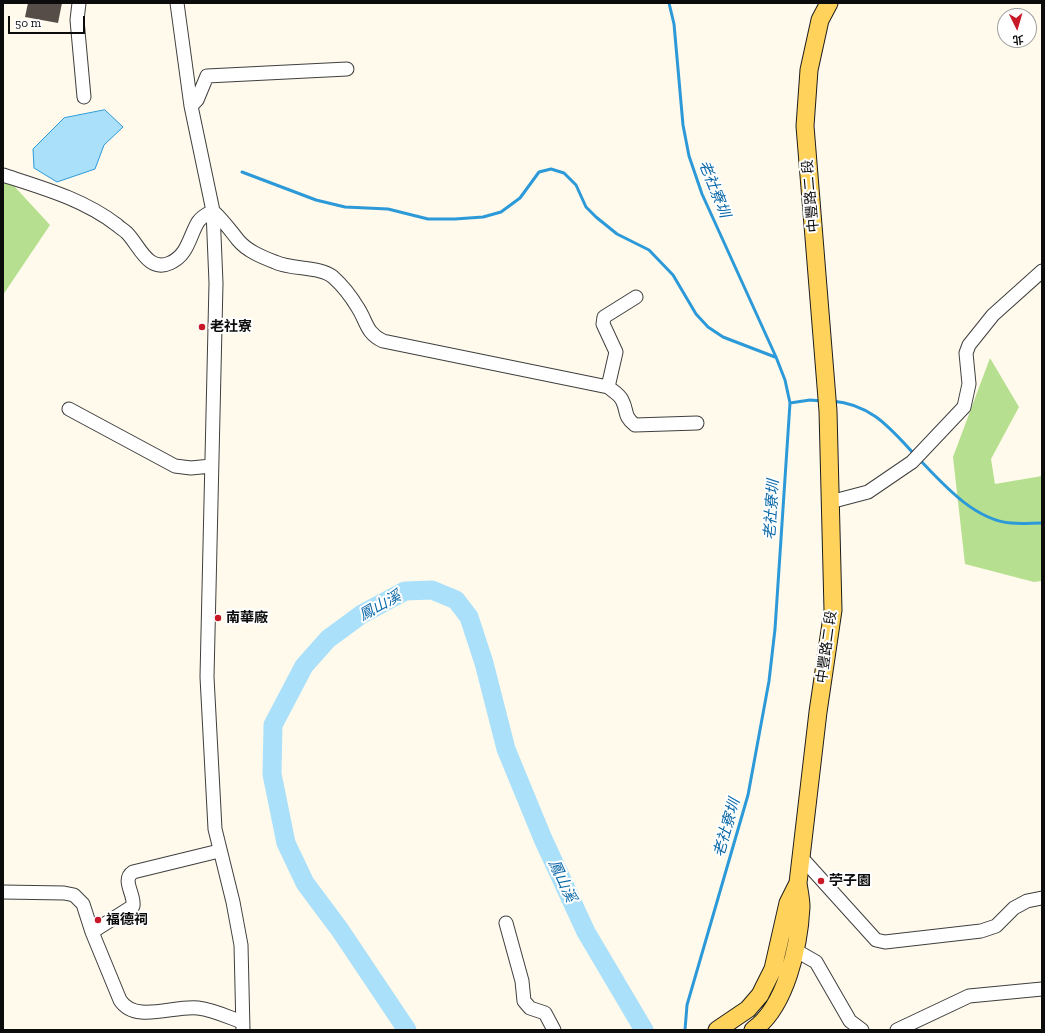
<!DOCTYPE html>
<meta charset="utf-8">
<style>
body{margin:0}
#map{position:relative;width:1045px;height:1033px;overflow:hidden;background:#fffaeb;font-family:"Zilla Slab","Noto Sans TC",serif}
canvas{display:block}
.frame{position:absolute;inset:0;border:4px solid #0c0c0c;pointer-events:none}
.north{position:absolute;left:997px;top:8px;width:40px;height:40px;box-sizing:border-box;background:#fff;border:1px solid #9e9e9e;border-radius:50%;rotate:175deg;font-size:11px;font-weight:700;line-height:16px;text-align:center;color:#0c0c0c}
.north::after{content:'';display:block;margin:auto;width:14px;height:18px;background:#c71927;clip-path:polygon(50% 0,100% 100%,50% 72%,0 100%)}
.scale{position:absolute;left:8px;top:16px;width:77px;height:18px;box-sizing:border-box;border:2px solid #0c0c0c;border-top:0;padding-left:5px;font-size:12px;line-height:14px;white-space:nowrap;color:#0c0c0c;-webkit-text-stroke:3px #fff;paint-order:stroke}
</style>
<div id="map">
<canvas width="1045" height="1033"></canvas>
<div class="frame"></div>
<div class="north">北</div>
<div class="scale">50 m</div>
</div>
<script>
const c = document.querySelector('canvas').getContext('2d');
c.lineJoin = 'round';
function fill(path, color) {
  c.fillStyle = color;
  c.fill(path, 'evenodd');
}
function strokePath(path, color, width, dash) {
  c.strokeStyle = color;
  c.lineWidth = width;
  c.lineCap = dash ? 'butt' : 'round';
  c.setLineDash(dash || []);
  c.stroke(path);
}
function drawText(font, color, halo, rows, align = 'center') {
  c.font = font + ' "Zilla Slab","Noto Sans TC",serif';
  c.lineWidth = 4;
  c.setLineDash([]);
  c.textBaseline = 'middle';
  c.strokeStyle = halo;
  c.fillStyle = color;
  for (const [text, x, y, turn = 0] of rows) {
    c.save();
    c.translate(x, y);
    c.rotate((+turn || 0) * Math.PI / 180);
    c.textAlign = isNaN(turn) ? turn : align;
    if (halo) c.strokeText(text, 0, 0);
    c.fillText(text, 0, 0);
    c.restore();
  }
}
fill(new Path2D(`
 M3,174L50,225L3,295Z
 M990,358L1019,407L991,459L995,484L1042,476V581L1034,582L965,564L953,457Z`), '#b6df8f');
const water = new Path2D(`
 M105,110L123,127L104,145L95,169L57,182L34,168L33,149L64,118Z`);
fill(water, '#abe0fb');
strokePath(water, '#2c99d9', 1);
strokePath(new Path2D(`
 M669,3L674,24L683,125L689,156L702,194L776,357L785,380L790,403L775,629L769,681L748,795L687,1005L685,1030
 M242,172L316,200L345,207L388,209L428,219H455L483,217L501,212L520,198L539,172L551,169L564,173L576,185L586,207L596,217L617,234L649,250L673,275L696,314L708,327L723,337L775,357
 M832,401C871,404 890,428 915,455
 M790,403L810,400L822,401
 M919,459C943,484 974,520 1011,523C1021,524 1032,523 1042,523`), '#2c99d9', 3);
strokePath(new Path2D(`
 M407,1030L340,930L305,883L286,843L272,774L273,725L304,666L328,639L362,614L405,591L432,590L456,600L469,617L484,663L506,749L543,839L586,932L644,1030`), '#abe0fb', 19);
fill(new Path2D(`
 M28,3H62L58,23L25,17Z`), '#564d48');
const minor = new Path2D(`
 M79,3L77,20L84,97
 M177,3L191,106L213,211L216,283L207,677L215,829L233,902L241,945L243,1030
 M191,106L197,100L207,76L347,69
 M3,175C43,188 83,199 117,225C120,228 124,230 127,233C139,245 148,273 170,263C188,255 189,237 198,222C202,216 207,214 213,211C223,220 230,230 238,240C247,251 262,257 275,262C292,270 320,266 333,277C342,285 352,298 358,308C367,322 366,333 383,341L608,387C613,391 619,394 622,400C628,411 623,416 635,425L697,423
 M608,387L616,352L603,324L604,317L636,297
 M69,409L175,466L191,468L211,466
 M830,502L868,492L912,462L964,407L969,384L966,353L969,345L993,315L1042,271
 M801,857L876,940L885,942L981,931L996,926L1014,908L1027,901L1042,898
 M3,892L64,893L74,895L83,904L92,932L120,1000C135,1024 174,1005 198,1008C214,1010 228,1017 242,1022
 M506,923L522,981L524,1001L530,1008L545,1013L554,1030
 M92,932L133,906C135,894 121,880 133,872L219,851
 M795,950L816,962L850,1021L862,1030
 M897,1030L969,996L1042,989`);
const major = new Path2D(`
 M717,1030L748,1009L760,995L773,969L788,903L798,883
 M753,1030C786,1007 799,946 801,907C801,899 799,891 798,883L818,712L833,610L828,411L805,126L809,70L820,20L829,3`);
strokePath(minor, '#3f3f3f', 15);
strokePath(major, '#1d1d1d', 19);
strokePath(minor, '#fff', 13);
strokePath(major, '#ffd25b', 17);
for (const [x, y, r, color] of [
 [202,327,4,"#c71927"],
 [218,618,4,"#c71927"],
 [821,881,4,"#c71927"],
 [98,920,4,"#c71927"]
]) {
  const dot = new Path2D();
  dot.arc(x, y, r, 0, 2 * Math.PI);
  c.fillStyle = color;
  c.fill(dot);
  strokePath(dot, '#fff', 1.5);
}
drawText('14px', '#0c0c0c', '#fff', [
 ["中豐路二 段",811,196,-95],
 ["中豐路二 段",827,647,-82]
]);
drawText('bold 14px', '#0c0c0c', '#fff', [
 ["老社寮",210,327],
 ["南華廠",226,618],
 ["苧子園",829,881],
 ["福德祠",106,920]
], 'left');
drawText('italic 15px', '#0b69a8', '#fff', [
 ["老社寮圳",714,189,68],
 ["老社寮圳",772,510,-86],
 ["鳳山溪",380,606,-29],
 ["老社寮圳",727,828,-74],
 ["鳳山溪",562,881,65]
]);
</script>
